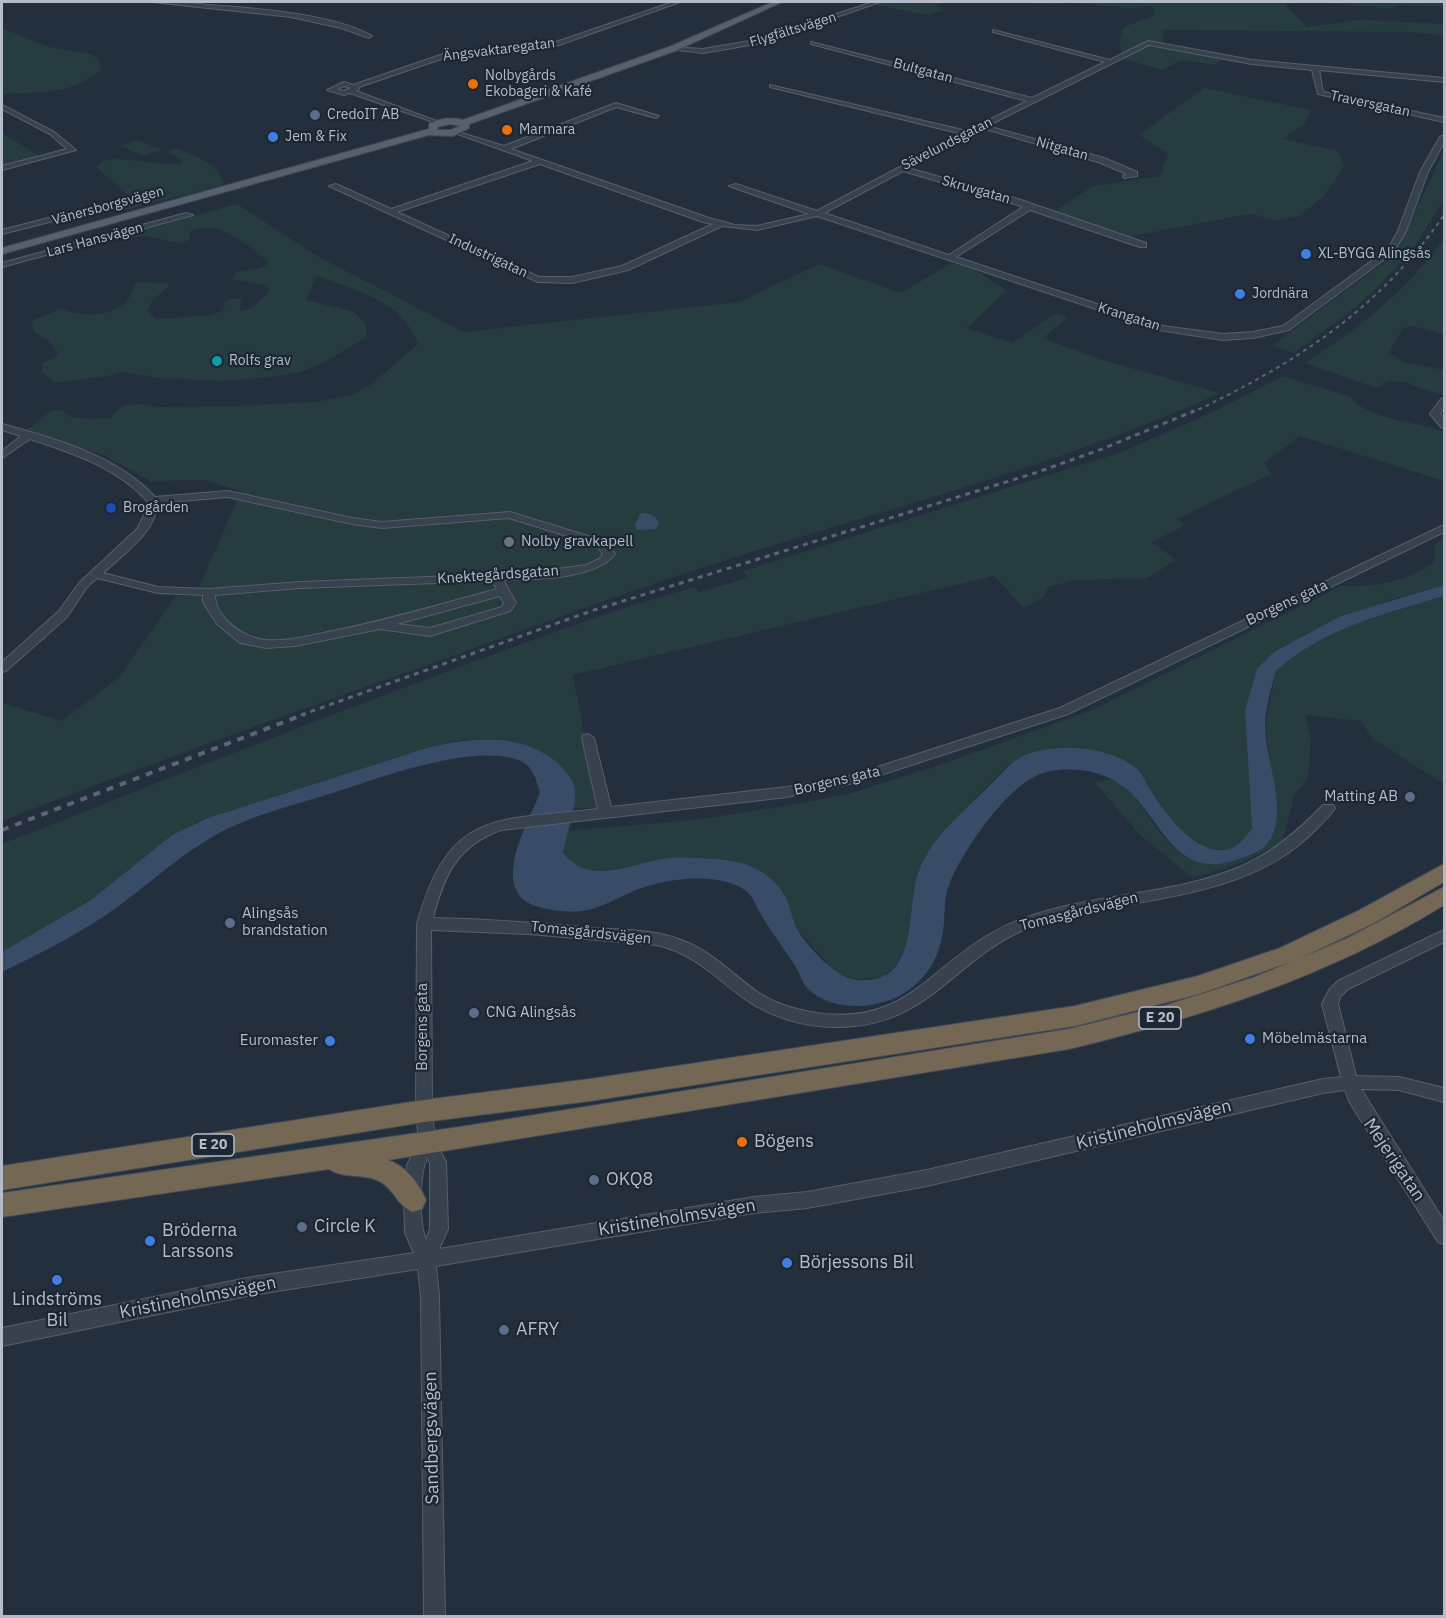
<!DOCTYPE html>
<meta charset="utf-8">
<style>
body{margin:0}
#map{position:relative;width:1446px;height:1618px;overflow:hidden;background:#242f3e;font-family:"IBM Plex Sans",sans-serif}
canvas{display:block}
.frame{position:absolute;inset:0;border:3px solid #b4bcc9;pointer-events:none}
</style>
<div id="map">
<canvas width="1446" height="1618"></canvas>
<div class="frame"></div>
</div>
<script>
const c = document.querySelector('canvas').getContext('2d');
c.lineJoin = 'round';
function fill(path, color) {
  c.fillStyle = color;
  c.fill(path, 'evenodd');
}
function strokePath(path, color, width, dash) {
  c.strokeStyle = color;
  c.lineWidth = width;
  c.lineCap = dash ? 'butt' : 'round';
  c.setLineDash(dash || []);
  c.stroke(path);
}
function drawText(font, color, halo, rows, align = 'center') {
  c.font = font + ' "IBM Plex Sans",sans-serif';
  c.lineWidth = 4.5;
  c.setLineDash([]);
  c.textBaseline = 'middle';
  c.strokeStyle = halo;
  c.fillStyle = color;
  for (const [text, x, y, turn = 0] of rows) {
    c.save();
    c.translate(x, y);
    c.rotate((+turn || 0) * Math.PI / 180);
    c.textAlign = isNaN(turn) ? turn : align;
    if (halo) c.strokeText(text, 0, 0);
    c.fillText(text, 0, 0);
    c.restore();
  }
}
fill(new Path2D(`
 M883,2H943L935,6L944,10L928,15L875,5Z
 M1016,2H1298L1285,5L1307,27L1360,20L1444,24V35L1406,32L1162,30L1164,45L1221,59L1215,65L1181,60L1163,70L1123,59L1119,38L1124,27L1155,15L1152,6L1130,8L1071,3L1049,5Z
 M1306,2H1444V7L1400,5L1390,8Z
 M2,28L49,47L91,54L99,60L101,69C74,96 37,91 2,94Z
 M1204,88L1311,110L1304,124L1283,139L1338,151L1345,166L1322,198L1299,216L1276,220L1249,214L1127,237L1055,211L1093,186L1160,176L1168,154L1139,135Z
 M2,133L41,157L2,166Z
 M138,140L162,150L143,156L120,146Z
 M173,149H178C197,158 220,163 224,185L121,211L118,209L120,204L134,200L96,167L102,161C129,155 154,167 182,163L183,161L169,152Z
 M1444,150V199L1415,246L1383,282L1356,307L1294,353L1272,346L1396,253Z
 M237,204L317,256L464,332L739,302L819,264L901,293L952,263L975,270L1006,290L967,328L1012,343L1056,313L1068,317L1043,338L1099,359L1220,393C1050,470 869,513 692,571C603,600 516,633 428,665C286,715 143,766 2,821V703L62,721L119,677L176,596H195L241,491L203,480L151,481L106,456L27,430L51,411L61,410L72,417L89,419L110,418L123,406L136,404L157,407L240,406L314,402L351,396L369,386L418,344C402,300 357,291 317,276L306,300L354,312L366,324L367,337L323,363L300,372L271,377L223,381L159,378L122,372L108,376L55,383L41,372L43,363L59,355L50,341L34,332L32,321L61,309C84,318 129,318 133,286L139,282L167,283L170,285L153,300L147,311L156,319L211,315L223,311L225,302L230,299H241L240,311C253,310 262,299 270,290L264,285L232,279L236,272L261,268L269,263C251,246 214,216 189,232L190,240L179,243L145,236L124,239L120,236Z
 M1444,238V335L1413,326L1403,328L1389,352L1403,362L1444,370V391L1441,395L1404,382L1388,381L1376,388L1305,363C1359,328 1407,291 1444,238Z
 M1283,376L1351,397C1365,419 1420,422 1444,432V481L1300,436L1264,463L1271,474L1177,519L1186,525L1152,542L1176,560L1148,578L1075,580L1047,587L1044,597L1024,608L994,576L573,675L598,808H572L574,801L497,739L463,740L430,747L208,818L172,835L91,900L2,952V844C152,785 302,725 454,669C533,640 613,609 695,587L699,592L748,578L743,571L1122,452L1215,411Z
 M1444,538V585L1390,600L1257,669L1245,710L1252,829C1247,834 1242,842 1236,846C1196,867 1155,800 1140,771L1008,765L945,829L917,878L909,941L898,964L883,977L855,980L835,972L798,930L785,897L770,876L629,867L596,872L573,865L563,853L566,831L694,820L797,804L852,793L942,764L1095,709L1341,586C1373,587 1409,582 1435,561V544Z
 M1444,596V784L1373,739L1361,721L1305,715L1311,737L1308,778L1294,795L1283,840C1254,860 1227,869 1192,877L1141,836L1094,782L1114,779L1133,795L1161,834L1181,854L1202,863H1227L1278,812L1265,727L1276,671C1323,628 1385,614 1444,596Z`), '#263c3f');
fill(new Path2D(`
 M641,513C650,513 656,515 659,524L655,529L637,530L635,525Z
 M1444,585V596C1385,614 1323,628 1276,671C1271,689 1265,710 1265,728C1266,762 1292,820 1265,846C1257,853 1246,857 1236,860C1179,880 1163,826 1132,794C1118,780 1100,772 1080,770C1065,769 1050,769 1036,776C1004,790 957,858 947,891C944,901 945,913 944,923C941,956 928,980 899,996C871,1010 832,1011 808,989C802,983 800,973 795,966C785,950 773,934 763,918C753,902 754,893 736,885C706,873 663,879 634,891C619,897 603,907 587,910C572,913 556,911 542,908C486,895 526,827 540,793C536,778 532,763 515,759C466,744 374,780 326,795C293,805 258,814 227,829C187,849 155,879 120,905C84,932 42,952 2,972V952L91,900L172,835L208,818L430,747C473,738 517,732 554,760C561,766 571,776 574,785C579,805 566,833 563,853C592,888 632,862 669,858C687,857 706,858 725,860C750,863 774,874 786,898C791,908 792,919 797,929C807,946 836,978 856,980C919,986 906,915 917,877C929,837 965,811 993,782C1003,772 1011,761 1025,755C1057,743 1111,746 1137,769C1143,774 1145,782 1150,789C1165,814 1202,865 1236,846C1242,842 1247,834 1252,829L1245,710L1257,669L1274,652L1341,616Z`), '#394c67');
const minor = new Path2D(`
 M153,2C171,0 190,3 209,5C253,8 335,14 372,36L369,38L341,28L291,17Z
 M673,2H680L559,45L526,52L476,53L444,58L359,87V89L356,91L439,122V124L350,93L344,95L327,90L344,82L353,85L443,54L476,49L526,48L556,42ZM344,86L351,88L343,91L337,89Z
 M873,2H880L762,43L703,53L669,49L672,47L703,49L761,39Z
 M993,30L1110,60L1148,41L1252,60L1444,78V82L1319,70L1323,92L1444,118V122L1318,94L1312,70L1252,64L1149,45L987,126L1104,158L1137,172V176L1124,178L1123,176L1127,174L1098,162L982,128L908,168L1021,200L1146,243V247H1140L1030,210L956,257L1163,326L1223,334L1253,332L1283,326L1388,249L1398,231L1420,172L1440,137L1444,135V142L1428,172L1406,231L1394,252L1289,330L1253,338L1223,340L1159,330L817,216L757,230L722,226L628,270L572,283L538,282L329,186L336,184L391,209L533,161L455,133V131L504,146L616,103L659,116L656,118L616,107L511,149L709,218L735,225L757,226L809,214L729,186L736,184L817,211L962,134L770,87V85L967,131L1027,101L811,44V42L1032,98L1105,62L993,32ZM540,164L703,222L713,224L622,266L572,277H539L397,212ZM903,171L1015,204L1023,207L949,255L824,213Z
 M2,105L54,132L76,150L2,170V166L67,149L50,134L2,109Z
 M117,200L121,202L120,204L2,234V230Z
 M186,213L193,215L2,267V263Z
 M1444,398V407L1440,414L1444,419V428L1441,427L1430,414L1441,399Z
 M2,424C54,438 118,456 155,497L228,491L352,518L382,522L510,512L604,541L615,554C595,580 534,579 503,580L516,603L510,611L430,636L380,629L295,646L266,648L240,643L217,624L203,602V595L158,593L97,578L87,587L67,617L6,671L2,672V662L59,611L79,583L137,529L147,509V501C117,467 71,453 30,439L2,458V451L21,436L2,430ZM228,497L352,524L382,528L509,518L596,545L603,554L599,559L586,565L530,573L300,582L209,589L158,587L103,573C122,555 157,532 157,503ZM492,581L497,589C442,604 388,620 333,631C311,635 288,642 265,640C244,638 215,618 215,595L300,588ZM500,596L504,603L502,607L430,628L397,624Z
 M1444,525V532L1068,714L859,782L787,797L501,830C457,846 444,875 433,918C486,919 540,923 593,928C624,930 655,929 684,941C712,952 732,974 756,991C776,1005 800,1011 824,1014C906,1022 929,969 990,934C1067,890 1162,901 1242,866C1274,852 1300,829 1323,805H1333L1335,808C1328,819 1316,829 1307,838C1250,889 1172,896 1099,910C1073,915 1045,920 1021,931C950,964 926,1028 835,1027C805,1027 770,1017 745,999C716,978 693,953 657,945L528,934L431,930L432,1111L435,1141L446,1162L448,1229L439,1249L754,1197L807,1192L927,1170L1323,1079L1341,1077L1322,1004L1329,990L1338,981L1444,930V942L1348,989L1340,997L1338,1004L1356,1076L1399,1077L1444,1088V1102L1399,1090L1361,1089L1444,1221V1244L1438,1242L1350,1103L1345,1090L1323,1093L927,1186L807,1208L754,1213L436,1266L439,1296L445,1616H424L421,1296L418,1269L252,1295L2,1346V1328L252,1277L414,1253L405,1233L404,1200L407,1165L419,1142L416,1111L417,924C449,809 495,821 598,809L582,738L583,735L588,734L594,738L611,807L787,787L853,775L1060,708ZM427,1158L430,1163V1229L426,1240C419,1224 419,1174 427,1158Z`);
const major = new Path2D(`
 M773,2H782L675,51L469,124V128L453,136L429,135L2,254V248L429,129V124C440,118 451,117 463,120L669,47ZM450,124L460,126L451,130H438L437,127Z`);
const highway = new Path2D(`
 M1444,864V882L1374,923L1296,960L1199,994L1075,1026L590,1101L424,1122L2,1190V1166L424,1100L590,1079L1075,1006L1198,976L1280,948L1358,911Z
 M1444,887V905C1328,977 1201,1017 1069,1049L388,1160C407,1167 418,1182 426,1200L422,1209L413,1212C397,1206 394,1188 379,1181C364,1173 343,1179 329,1169L2,1217V1193L466,1126L1069,1029L1167,1005L1255,977L1348,938Z`);
strokePath(minor, '#565f6c', 2);
strokePath(major, '#414a57', 2);
strokePath(highway, '#434c59', 2);
fill(minor, '#38414e');
fill(major, '#56606e');
fill(highway, '#746855');
strokePath(new Path2D(`
 M1191,413C1293,365 1379,310 1444,215`), '#5a6575', 2, [4, 4]);
strokePath(new Path2D(`
 M301,715L591,611L1035,473L1102,449L1194,411`), '#5a6575', 3, [5, 5]);
strokePath(new Path2D(`
 M2,830L305,714`), '#5a6575', 4, [7, 7]);
for (const [x, y, r, color] of [
 [473,84,6,"#e8710a"],
 [315,115,6,"#5c6f8a"],
 [507,130,6,"#e8710a"],
 [273,137,6,"#3f7fe0"],
 [1306,254,6,"#3f7fe0"],
 [1240,294,6,"#3f7fe0"],
 [217,361,6,"#0f9aa8"],
 [111,508,6,"#1a4fb4"],
 [509,542,6,"#6b7280"],
 [1410,797,6,"#5c6f8a"],
 [230,923,6,"#5c6f8a"],
 [474,1013,6,"#5c6f8a"],
 [1250,1039,6,"#3f7fe0"],
 [330,1041,6,"#3f7fe0"],
 [742,1142,6,"#e8710a"],
 [594,1180,6,"#5c6f8a"],
 [302,1227,6,"#5c6f8a"],
 [150,1241,6,"#3f7fe0"],
 [787,1263,6,"#3f7fe0"],
 [57,1280,6,"#3f7fe0"],
 [504,1330,6,"#5c6f8a"]
]) {
  const dot = new Path2D();
  dot.arc(x, y, r, 0, 2 * Math.PI);
  c.fillStyle = color;
  c.fill(dot);
  strokePath(dot, '#1d2633', 2);
}
drawText('14px', '#b4bcc9', '#1d2633', [
 ["Flygfältsvägen",793,30,-17],
 ["Ängsvaktaregatan",499,50,-7],
 ["Bultgatan",923,71,15],
 ["Traversgatan",1370,104,12],
 ["Sävelundsgatan",947,144,-27],
 ["Nitgatan",1062,149,16],
 ["Skruvgatan",976,190,16],
 ["Vänersborgsvägen",108,206,-15],
 ["Lars Hansvägen",95,240,-15],
 ["Industrigatan",488,256,25],
 ["Krangatan",1129,317,18]
]);
drawText('14px', '#b4bcc9', '#1d2633', [
 ["Nolbygårds",485,76],
 ["Ekobageri & Kafé",485,92],
 ["CredoIT AB",327,115],
 ["Marmara",519,130],
 ["Jem & Fix",285,137],
 ["XL-BYGG Alingsås",1318,254],
 ["Jordnära",1252,294],
 ["Rolfs grav",229,361],
 ["Brogården",123,508]
], 'left');
for (const [x, y, w] of [
 [1160,1018,42],
 [213,1145,42]
]) {
  const box = new Path2D();
  box.roundRect(x - w / 2, y - 11, w, 22, 4.5);
  c.fillStyle = '#1d2633';
  c.fill(box);
  strokePath(box, '#b4bcc9', 1.5);
}
drawText('bold 14px', '#b4bcc9', null, [
 ["E 20",1160,1018],
 ["E 20",213,1145]
]);
drawText('15px', '#b4bcc9', '#1d2633', [
 ["Nolby gravkapell",521,542],
 ["Matting AB",1398,797,"right"],
 ["Alingsås",242,914],
 ["brandstation",242,931],
 ["CNG Alingsås",486,1013],
 ["Möbelmästarna",1262,1039],
 ["Euromaster",318,1041,"right"]
], 'left');
drawText('15px', '#b4bcc9', '#1d2633', [
 ["Knektegårdsgatan",498,575,-4],
 ["Borgens gata",1287,603,-25],
 ["Borgens gata",837,781,-13],
 ["Tomasgårdsvägen",1079,912,-14],
 ["Tomasgårdsvägen",591,933,6],
 ["Borgens gata",423,1027,-90]
]);
drawText('18px', '#b4bcc9', '#1d2633', [
 ["Kristineholmsvägen",1154,1125,-14],
 ["Mejerigatan",1394,1160,56],
 ["Kristineholmsvägen",677,1218,-9],
 ["Kristineholmsvägen",198,1298,-11],
 ["Sandbergsvägen",432,1438,-91]
]);
drawText('18px', '#b4bcc9', '#1d2633', [
 ["Bögens",754,1142],
 ["OKQ8",606,1180],
 ["Circle K",314,1227],
 ["Bröderna",162,1231],
 ["Larssons",162,1252],
 ["Börjessons Bil",799,1263],
 ["Lindströms",57,1300,"center"],
 ["Bil",57,1321,"center"],
 ["AFRY",516,1330]
], 'left');
</script>
